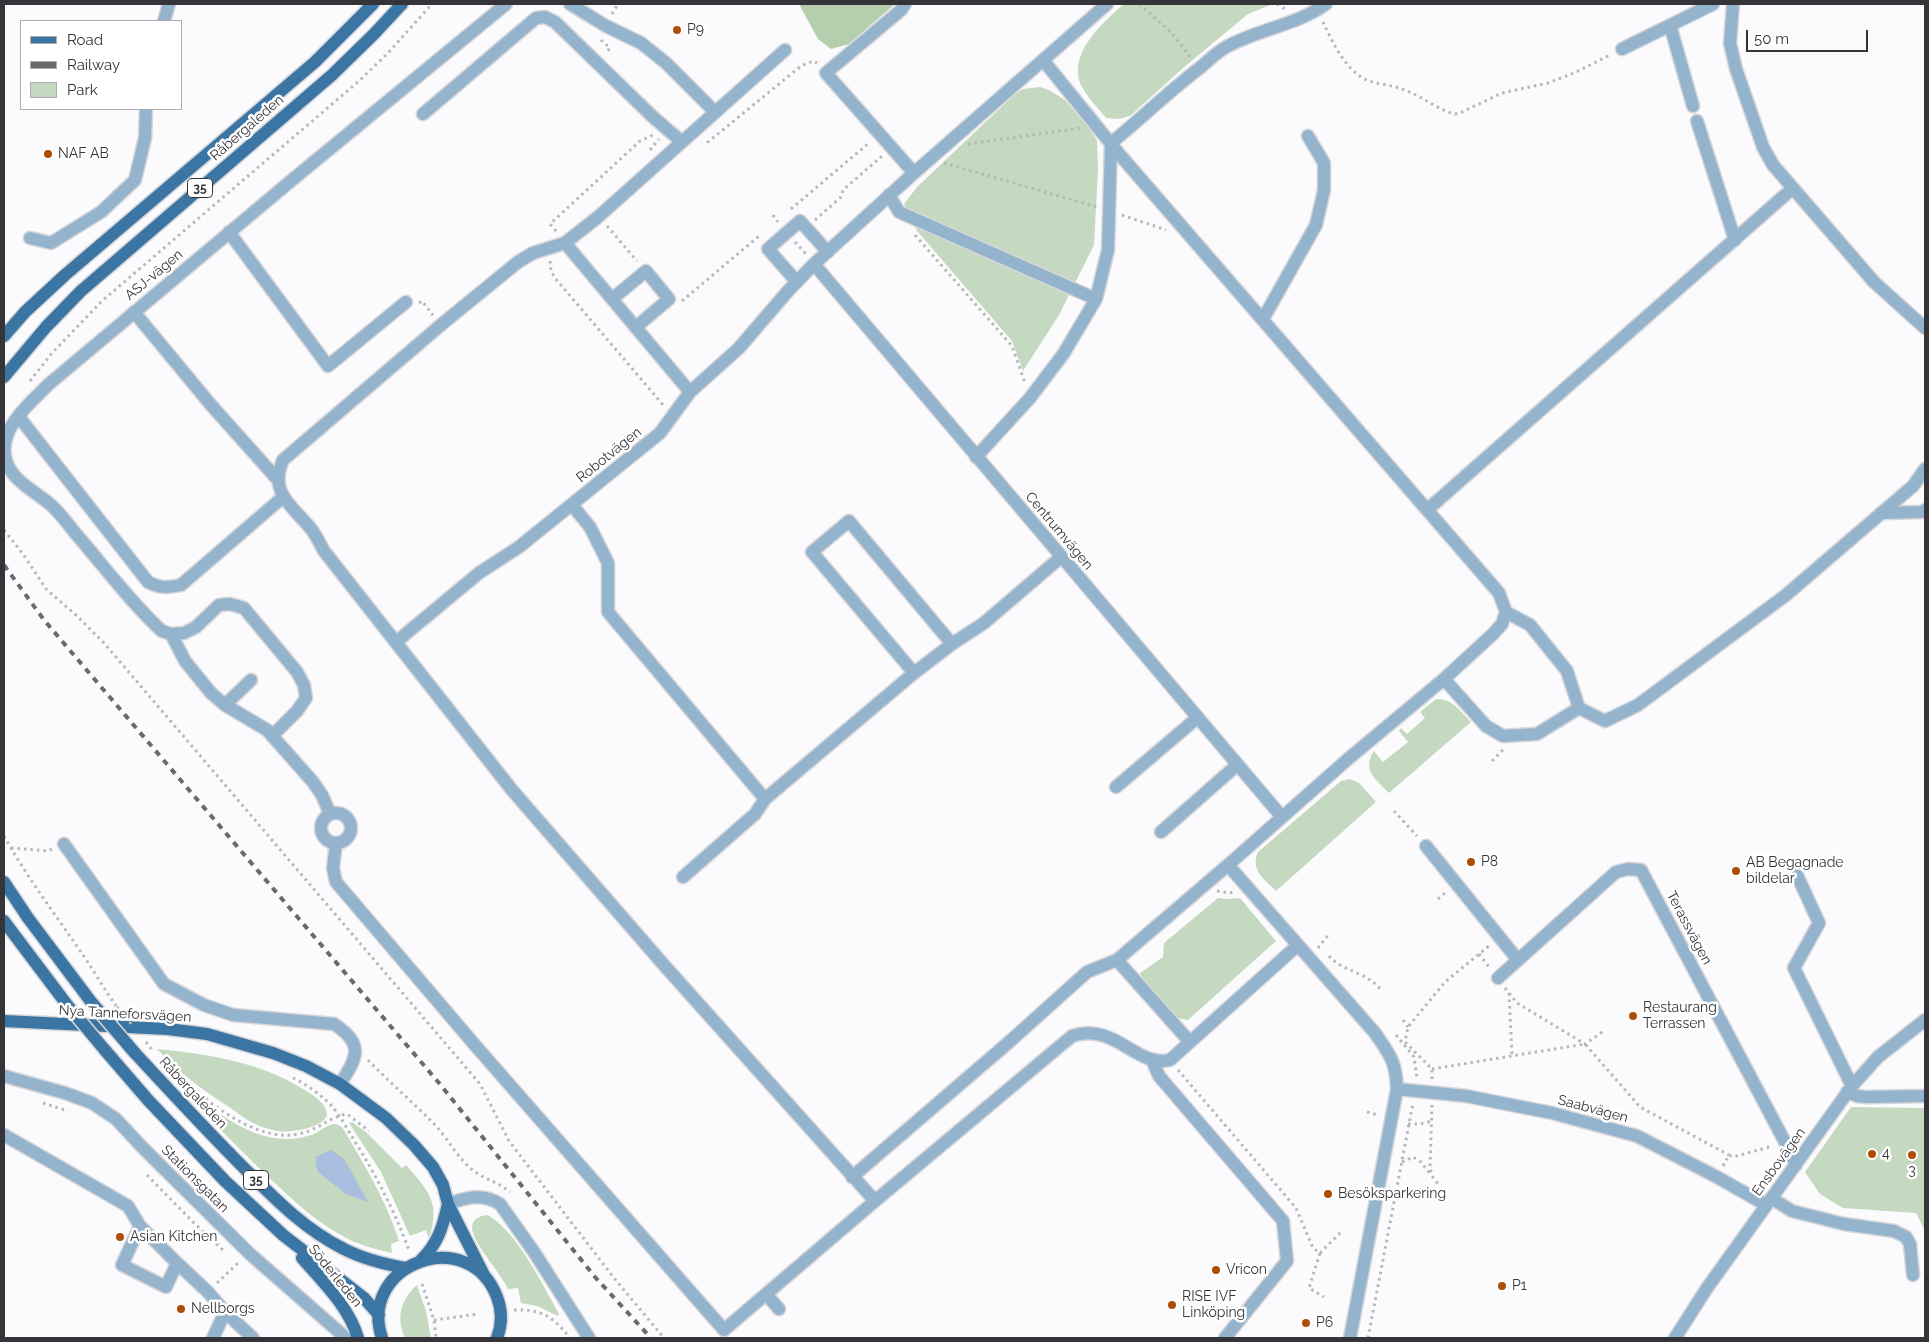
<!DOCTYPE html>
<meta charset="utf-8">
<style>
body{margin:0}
#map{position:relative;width:1929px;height:1342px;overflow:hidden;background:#fbfbfd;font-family:Raleway,sans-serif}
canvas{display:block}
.frame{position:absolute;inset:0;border:5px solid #353439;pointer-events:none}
.legend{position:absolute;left:20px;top:20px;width:162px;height:90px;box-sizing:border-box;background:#fff;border:1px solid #aeaeb0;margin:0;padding:6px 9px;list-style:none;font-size:15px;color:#353439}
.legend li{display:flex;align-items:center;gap:10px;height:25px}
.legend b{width:25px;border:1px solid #aeaeb0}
.scale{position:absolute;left:1746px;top:30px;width:122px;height:22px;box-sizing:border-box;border:2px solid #353439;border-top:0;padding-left:6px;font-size:15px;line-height:18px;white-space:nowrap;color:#353439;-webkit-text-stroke:4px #fff;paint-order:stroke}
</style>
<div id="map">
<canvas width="1929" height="1342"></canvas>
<div class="frame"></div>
<ul class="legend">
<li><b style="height:6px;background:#3a75a3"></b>Road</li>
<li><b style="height:6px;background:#6a696d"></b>Railway</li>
<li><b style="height:14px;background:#c4d9bf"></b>Park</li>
</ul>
<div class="scale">50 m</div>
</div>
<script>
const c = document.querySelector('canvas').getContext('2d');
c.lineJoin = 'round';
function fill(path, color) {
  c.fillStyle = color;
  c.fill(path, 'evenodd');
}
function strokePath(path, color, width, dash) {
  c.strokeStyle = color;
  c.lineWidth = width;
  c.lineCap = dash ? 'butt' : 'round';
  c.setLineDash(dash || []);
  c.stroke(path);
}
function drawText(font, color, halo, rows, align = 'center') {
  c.font = font + ' Raleway,sans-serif';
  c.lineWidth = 5;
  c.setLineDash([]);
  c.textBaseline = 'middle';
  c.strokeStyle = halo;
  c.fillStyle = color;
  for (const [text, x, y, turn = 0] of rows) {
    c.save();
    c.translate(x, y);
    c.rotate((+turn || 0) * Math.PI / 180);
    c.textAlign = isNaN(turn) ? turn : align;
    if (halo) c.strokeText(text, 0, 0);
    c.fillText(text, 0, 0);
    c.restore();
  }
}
fill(new Path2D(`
 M1124,4H1273L1248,14L1183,68L1130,116L1119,119L1106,118C1098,108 1088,98 1082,87C1066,55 1102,23 1124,4Z
 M1040,87L1049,90L1065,100L1090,129L1097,141L1098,169L1094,245L1059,315L1023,371L1012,341L917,231L904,204L917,187L1014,95L1023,89Z
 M1436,699C1453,699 1460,711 1471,722L1389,793C1376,779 1361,771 1374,751L1383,762L1408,742L1399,731L1401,728L1407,734L1425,718L1420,712Z
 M1350,779L1359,783L1376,802L1276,891C1264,879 1250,870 1258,852L1341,781Z
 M1218,898L1226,899L1240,898L1276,941L1188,1020L1177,1018L1145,986L1140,973L1163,957L1164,943Z
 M157,1049C208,1054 260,1062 303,1089C314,1096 327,1103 327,1116C322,1124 312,1127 304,1129C294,1131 283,1133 273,1130C256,1127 243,1117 229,1107C200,1088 181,1074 157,1049Z
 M175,1081C208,1104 244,1139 287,1139C296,1139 305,1137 314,1134C320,1131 328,1124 335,1124C337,1124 340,1126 342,1127C364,1164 386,1200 399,1241L391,1244L392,1253C374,1249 355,1244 339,1234C312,1219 290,1197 268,1177C236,1146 205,1114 175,1081Z
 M1851,1107L1925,1108V1231L1916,1213L1843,1208L1820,1194L1805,1172Z
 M352,1122L367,1133L402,1168L406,1165C428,1190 441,1203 429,1238L426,1230L410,1236L381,1172L349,1123Z
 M487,1215C515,1228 544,1287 559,1314L558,1316L537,1306L521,1303L518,1288L508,1289C503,1280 497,1271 491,1263C482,1249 456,1219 487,1215Z
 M417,1285L426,1311L431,1338H405C396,1318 400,1300 417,1285Z`), '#c4d9bf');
fill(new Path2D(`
 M799,4H895L849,44L831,49L818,39Z`), '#b4ceae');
fill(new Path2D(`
 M331,1150L345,1160L368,1202L346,1194L318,1172L316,1165V1157Z`), '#aabedf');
const minor = new Path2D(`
 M570,4L606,26L641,43L666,63L715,112
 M905,4L901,10L826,73L914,173
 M1733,4L1730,43L1736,69L1763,147L1773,165L1874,282L1925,328
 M164,21L169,4
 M1670,25L1693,106
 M1622,49L1713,4
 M785,50L598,217L565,243L533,253L518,262L442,324L283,460C268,494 294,507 312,530C317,537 320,544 324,551L512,790L663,964L875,1201
 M1043,60L1120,155L1499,593L1506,612L1502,624L1493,634L1444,679L1348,759L1228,865L1375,1033C1390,1055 1396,1061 1397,1089L1350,1338
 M423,114L536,18L545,17L555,22L653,117L682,142
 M1697,121L1735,240
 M889,195L899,212L1096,299
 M229,232L328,366L406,302
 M30,238L51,243L101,212L135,180L145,138L146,109
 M565,243L690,392
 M814,264L1282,817
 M797,282L768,249L800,221L828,252
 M612,299L646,271L669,299L636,327
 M134,312L211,405L278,480
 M1263,319L1316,225L1324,190V163L1308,136
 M19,417L148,582C159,588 168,588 181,585L283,497
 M976,457L1030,398L1064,353L1096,299L1108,250L1111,143C1142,118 1169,91 1201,67C1209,60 1218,51 1228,46C1259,29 1297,25 1326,4
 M572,505L590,527L608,563V612L765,799L914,673L952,644L984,623L1061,557
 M1427,510L1793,188
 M1881,513L1922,512L1925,510
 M171,634L185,661L211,693L225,705L267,730L313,782L322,795L330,814
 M396,642L479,573L519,547L660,433L690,392L739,348L788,291L814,264L914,173L1107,4
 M914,673L812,552L849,521L952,644
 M1444,679L1486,726L1503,736L1537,734L1579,708L1567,671L1530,625L1506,612
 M225,705L251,680
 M1579,708L1605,721L1638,705L1786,595L1913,486L1925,469
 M272,736L297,711L306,698L304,685L297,672L244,608L230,604L219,605L196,627L184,633L171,634L162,631C132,604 103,565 76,534C68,524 60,513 51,505C34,490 9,480 5,456C0,427 31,402 49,384L292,180L506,4
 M1116,787L1197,718
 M321 828a15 15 0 1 1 30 0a15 15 0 1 1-30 0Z
 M1161,832L1237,765
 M336,843L333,868L336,882L474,1044L724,1330L875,1201L1072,1036C1116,1022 1136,1068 1170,1060L1298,945
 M64,844L164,984L204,1005L233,1015L334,1024C365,1044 357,1058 340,1084
 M1426,846L1518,960
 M1797,875L1819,923L1794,968L1852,1086
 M683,877L755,814L765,799
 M1117,960L1190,1042
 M1498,978L1616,872L1628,869L1641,870L1785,1142L1796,1165
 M1152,1060L1159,1076L1283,1221L1287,1261L1225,1338
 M4,1076L65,1093L92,1103L116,1119L142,1147L250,1254L346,1338
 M1397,1089L1466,1096L1552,1113L1637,1136L1717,1177L1766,1205
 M1847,1092L1857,1096L1866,1097L1925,1096
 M4,1135L128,1206L140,1226L177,1263L166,1287L122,1265L140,1226
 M852,1177L1008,1043L1087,972L1117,960L1228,865
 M1771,1198L1792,1211L1844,1224L1894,1231L1906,1237L1910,1244L1913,1275
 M448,1204C467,1197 483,1193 500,1204L534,1252L589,1338
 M177,1263L208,1292L225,1312L253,1338
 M766,1294L779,1309
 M213,1338L225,1312
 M1675,1338L1707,1288L1852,1086L1878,1057L1925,1020`);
const major = new Path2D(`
 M4,336L25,312L65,275L315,62L373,4
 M4,377L46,327L81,291L332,75L374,34L402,4
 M4,882L28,918L92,1003
 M4,921L68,1006
 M4,1021L168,1029L207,1034L273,1053L306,1066L340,1084L386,1118L414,1145L433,1167L443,1185L448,1204L485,1277
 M104,1049L148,1100L225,1181L283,1235L364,1298L379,1315
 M134,1052C170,1091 206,1130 244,1168C274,1198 305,1230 344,1249C363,1259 384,1264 405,1268
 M302,1258C323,1282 349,1307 358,1338
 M421,1260C438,1244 443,1226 448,1204
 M382,1338C357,1264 469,1223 497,1297C502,1310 502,1325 497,1338`);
strokePath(minor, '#d7d7da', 15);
strokePath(major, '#d7d7da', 15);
strokePath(new Path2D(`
 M1139,4L1171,32L1191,58
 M1277,4L1285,9
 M612,14L618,4
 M1323,22C1333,43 1346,72 1369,81C1381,85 1394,85 1407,91C1423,97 1438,110 1455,114L1460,113L1502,93L1548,83L1574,73L1610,55
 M601,40L610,48L606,53
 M708,143V142L801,66L813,61L817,63
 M968,144L1081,128
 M650,150L659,139
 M944,163L1097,207
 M791,209L870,142
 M773,215L778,222
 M1122,215L1166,230
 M815,220L841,197L843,190L882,156
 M607,226L637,261
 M556,231L550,224L640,141L653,135
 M915,235L1012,346L1025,383
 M795,242L806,254
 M550,261L551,271L555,278L664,406
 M682,301L759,236
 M419,303L422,301L433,315
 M30,381L52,353L102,301L359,81L388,53L432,4
 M4,530L23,554L46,589L76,615L104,643L480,1084L509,1141L614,1278L664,1338
 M1492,761L1504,749
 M1394,811L1417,836
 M4,836C28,879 58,918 85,958C96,974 105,991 117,1007
 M11,848L48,851L52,849
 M1217,891L1229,893L1235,892
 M1438,899L1446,892
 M1318,948L1329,934
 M1479,954L1489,967
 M1329,956C1343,972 1367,972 1380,989
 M1505,988L1517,1003L1585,1044L1605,1030
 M1509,993L1512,1055
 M1403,1020L1408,1027
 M1396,1035L1414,1057L1417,1077
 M368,1060C390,1083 415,1104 437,1127C449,1141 460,1161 474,1171C485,1180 497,1181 510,1192
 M1432,1069L1585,1044L1640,1107L1729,1155
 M1178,1070L1296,1208L1313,1248L1320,1253L1309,1288L1324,1297
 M176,1074C205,1100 256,1143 298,1134C317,1131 331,1116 347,1114L369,1131
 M293,1078C306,1084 318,1093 328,1102C339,1113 346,1127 354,1140C377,1177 394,1210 409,1250
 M1432,1079V1069L1405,1042L1408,1027L1445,982L1490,945
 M43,1103L68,1111
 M1432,1105L1430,1168L1432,1176L1439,1185
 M1367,1112L1378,1115
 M1408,1124H1420L1432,1121
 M1402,1162L1413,1157L1421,1162L1431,1175
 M1723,1166L1729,1155L1733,1157L1773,1146
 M147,1175L192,1221L223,1250
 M1320,1253L1342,1231
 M217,1283L238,1263
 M422,1284L434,1320L436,1338
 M514,1310C543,1309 553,1317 570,1338
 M434,1320L478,1314
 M1368,1338L1413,1103`), '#b7b7ba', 3, [2.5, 4]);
strokePath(minor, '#94b3cd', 12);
strokePath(major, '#3a75a3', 12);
strokePath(new Path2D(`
 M4,565L44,620L439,1083L595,1277L651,1338`), '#6a696d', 4, [6, 6]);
const majorBridge = new Path2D(`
 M92,1003L134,1052
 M68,1006L104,1049`);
strokePath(majorBridge, '#d7d7da', 15, []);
strokePath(new Path2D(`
 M117,1007L132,1025
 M146,1042L154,1052`), '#b7b7ba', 3, [2.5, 4]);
strokePath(majorBridge, '#3a75a3', 12);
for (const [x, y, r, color] of [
 [677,30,5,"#ad4d06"],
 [48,154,5,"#ad4d06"],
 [1471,862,5,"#ad4d06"],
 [1736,871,5,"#ad4d06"],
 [1633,1016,5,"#ad4d06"],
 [1872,1154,5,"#ad4d06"],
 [1912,1155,5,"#ad4d06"],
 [1328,1194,5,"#ad4d06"],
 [120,1237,5,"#ad4d06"],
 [1216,1270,5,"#ad4d06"],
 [1502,1286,5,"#ad4d06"],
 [1172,1305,5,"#ad4d06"],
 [181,1309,5,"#ad4d06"],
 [1306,1323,5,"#ad4d06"]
]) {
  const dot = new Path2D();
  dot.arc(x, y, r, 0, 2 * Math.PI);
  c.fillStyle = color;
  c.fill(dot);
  strokePath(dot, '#fff', 2);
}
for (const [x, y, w] of [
 [200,188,25],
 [256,1180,25]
]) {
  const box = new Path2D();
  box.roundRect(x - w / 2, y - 9.5, w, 19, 4);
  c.fillStyle = '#fff';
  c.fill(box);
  strokePath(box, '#353439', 1);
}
drawText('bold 12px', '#353439', null, [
 ["35",200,188],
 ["35",256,1180]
]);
drawText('14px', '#353439', '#fff', [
 ["P9",687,30],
 ["NAF AB",58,154],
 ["P8",1481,862],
 ["AB Begagnade",1746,863],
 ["bildelar",1746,879],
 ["Restaurang",1643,1008],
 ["Terrassen",1643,1024],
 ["4",1882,1154],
 ["3",1912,1171,"center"],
 ["Besöksparkering",1338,1194],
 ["Asian Kitchen",130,1237],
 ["Vricon",1226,1270],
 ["P1",1512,1286],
 ["RISE IVF",1182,1297],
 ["Linköping",1182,1313],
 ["Nellborgs",191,1309],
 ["P6",1316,1323]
], 'left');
drawText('14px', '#353439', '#fff', [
 ["Råbergaleden",247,128,-41],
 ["ASJ-vägen",154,275,-40],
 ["Robotvägen",609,455,-39],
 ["Centrumvägen",1059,531,50],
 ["Terassvägen",1689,928,62],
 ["Nya Tanneforsvägen",125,1014,3],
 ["Råbergaleden",193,1093,47],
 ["Saabvägen",1593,1109,15],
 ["Ensbovägen",1779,1162,-54],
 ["Stationsgatan",195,1179,45],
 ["Söderleden",335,1276,51]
]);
</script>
